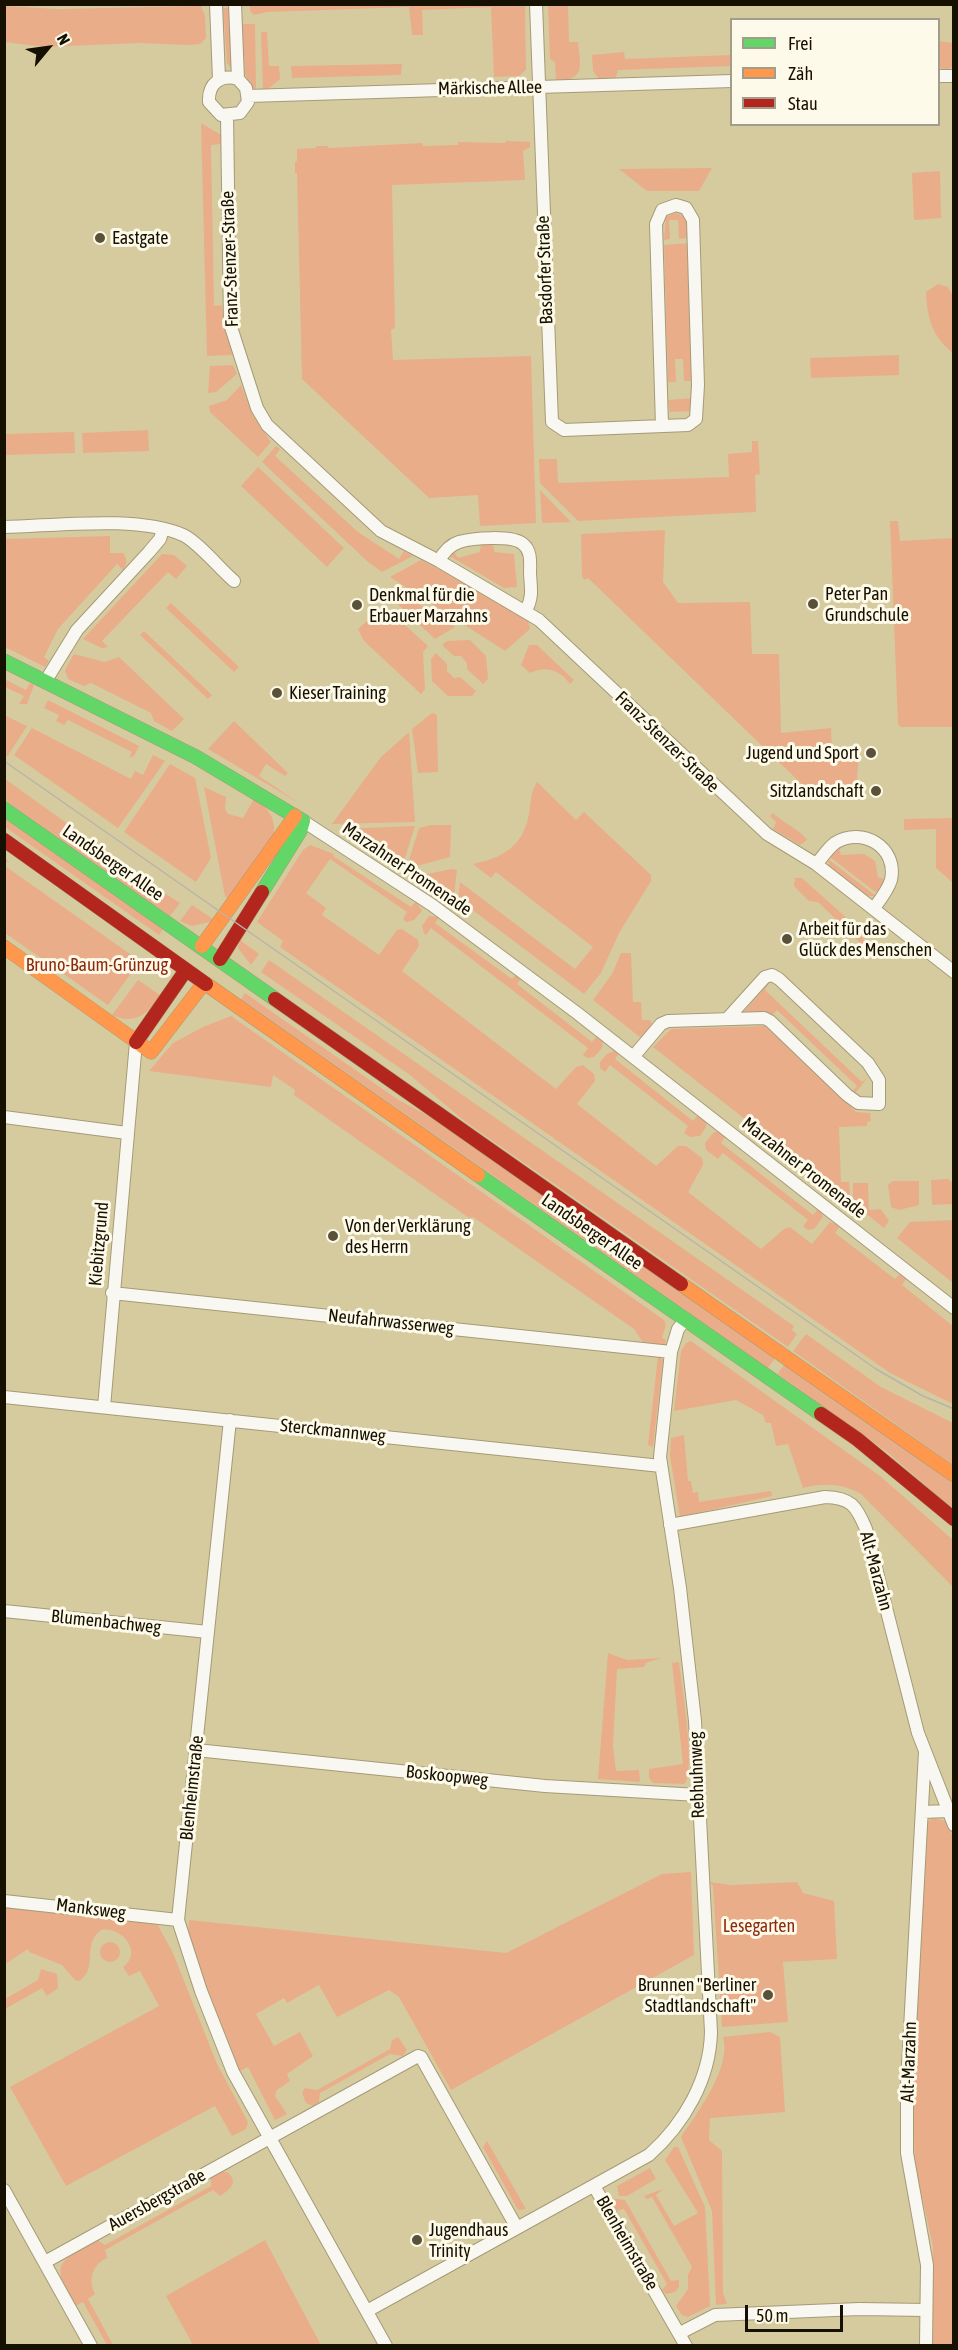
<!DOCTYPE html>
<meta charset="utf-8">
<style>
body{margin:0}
#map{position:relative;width:958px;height:2350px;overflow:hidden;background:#d6cb9f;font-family:"Asap Condensed",sans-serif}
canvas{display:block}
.frame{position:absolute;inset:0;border:6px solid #161000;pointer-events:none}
.legend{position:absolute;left:730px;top:18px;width:210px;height:108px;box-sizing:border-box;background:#fefaea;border:2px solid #a19c8c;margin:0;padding:8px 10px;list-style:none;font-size:18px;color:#161000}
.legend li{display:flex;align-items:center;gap:12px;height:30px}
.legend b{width:30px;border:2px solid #a19c8c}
.north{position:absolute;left:18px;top:18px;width:60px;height:60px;-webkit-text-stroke:4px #fefaea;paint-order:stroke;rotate:61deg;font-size:16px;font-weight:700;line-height:24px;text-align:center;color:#161000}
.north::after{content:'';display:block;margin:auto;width:21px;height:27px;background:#161000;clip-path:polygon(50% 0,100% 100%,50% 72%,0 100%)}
.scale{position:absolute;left:745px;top:2305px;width:98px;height:27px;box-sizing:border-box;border:3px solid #161000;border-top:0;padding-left:8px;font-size:18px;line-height:21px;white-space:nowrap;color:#161000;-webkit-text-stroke:4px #fefaea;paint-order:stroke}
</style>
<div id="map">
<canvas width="958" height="2350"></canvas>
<div class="frame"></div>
<ul class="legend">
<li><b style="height:8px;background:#63d668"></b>Frei</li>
<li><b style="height:8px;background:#ff974d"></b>Zäh</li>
<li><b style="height:8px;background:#b3261e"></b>Stau</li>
</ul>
<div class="north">N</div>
<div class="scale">50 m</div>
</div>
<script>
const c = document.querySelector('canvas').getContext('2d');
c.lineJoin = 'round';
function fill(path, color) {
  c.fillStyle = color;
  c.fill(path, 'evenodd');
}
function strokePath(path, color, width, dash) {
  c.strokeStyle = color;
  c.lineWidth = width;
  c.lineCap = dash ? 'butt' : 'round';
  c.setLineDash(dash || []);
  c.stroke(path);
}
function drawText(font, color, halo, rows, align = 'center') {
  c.font = font + ' "Asap Condensed",sans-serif';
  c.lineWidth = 6;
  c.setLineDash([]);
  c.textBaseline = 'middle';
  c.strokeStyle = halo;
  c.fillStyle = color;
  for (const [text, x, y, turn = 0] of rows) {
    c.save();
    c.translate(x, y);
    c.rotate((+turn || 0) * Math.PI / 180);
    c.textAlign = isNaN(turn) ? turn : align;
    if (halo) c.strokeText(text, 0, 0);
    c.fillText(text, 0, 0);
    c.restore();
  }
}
fill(new Path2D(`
 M250,5H525L526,70L519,76L494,77L491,7L422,10L423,35H412L409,7L267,12L254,15L250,11Z
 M548,5H568L569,42H578C580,66 587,79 556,81L555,62L550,59Z
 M5,6L58,9L201,6L205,16L206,38L200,44L186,45L140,43L45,47L5,42Z
 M223,8H229L233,67L231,68L227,63Z
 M242,24H255L256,89L252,87L245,74Z
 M261,32H267L269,66H279L280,79L268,89H263Z
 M939,41L954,43V64L951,68L943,71L939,65Z
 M624,52L625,59L731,55V66L618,70L615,80L599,79L593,71L592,55Z
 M402,64L401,75L292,78L291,66Z
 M201,123L221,135V144L211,145L214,306L222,305L224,328L233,355L207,356Z
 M506,141L530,142V147L523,151L525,180L392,185L395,328L391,330L393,360L531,356L536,523L480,526L478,495L429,498L302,379L297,173H295V162L297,161V149L316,148V146H328V148L422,143L423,146L458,145V142L505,143Z
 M712,168L699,191H647L619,169Z
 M940,171L941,218L914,220L912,173Z
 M674,213C689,214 687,226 688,238L679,239L678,220H669L670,239L664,240L666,217Z
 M689,243L693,381H684L683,359H675L676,382H668L664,245Z
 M938,284L948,287L953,296V353C932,337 927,317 926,292Z
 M899,355V375L811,378L810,358Z
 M233,365L237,374L216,392L208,393L210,366Z
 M241,385L252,414L271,442L258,457L210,412L209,406L227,400Z
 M693,398L692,411L670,412L668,400Z
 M148,430L149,451L83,453L82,433Z
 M74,432L75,453L5,455V434Z
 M752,441H758L760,474L755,475L756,512L578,521L540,483L539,459H557L558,483L729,477L728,454L752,452Z
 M276,446L280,449L275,456L358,532L399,559L404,551L413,556L382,572L368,562L262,462Z
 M258,467L344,548L327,567L241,486Z
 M540,490L571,522L542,523Z
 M890,521H898L900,541L953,538V727H901L898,724Z
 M665,530L663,582L678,603L750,602L752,654H779L781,733L831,728L832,753H859L856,791L812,794L588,578L585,580L582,577L581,534Z
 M110,536V553H123C127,559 128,563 123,570L117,564L58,629L44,657L49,661L45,667L5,647V539Z
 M481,542H493L494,552L514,554L517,587L504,588L448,555L453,550L458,558L480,552Z
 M162,554L174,555L187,566L176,579L168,572L102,641L108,647L102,648L83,639Z
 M421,560L481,591L528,621L530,629L505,651L390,577Z
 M393,588L455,627L435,639L388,595Z
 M171,603L239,667L234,672L166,608Z
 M379,610L396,617L428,646L423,652L425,689L421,694L364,641L358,629Z
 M144,631L212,695L208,699L140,635Z
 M470,640L486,656L488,679L483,684L467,669V663L461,656H454L442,645L447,641Z
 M529,645H537L574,680L570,684C560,670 546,665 530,673L521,665Z
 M436,653L447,664V671L454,678L460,677L476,691L472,696H448L432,681L431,659Z
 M74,654L105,662L119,657L184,719L172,731L154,721L151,713L91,683L84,686L68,679L65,670Z
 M4,679L26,690L30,683L34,685L27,704H19L24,696L5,687Z
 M48,700L139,746L134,756L129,758L132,752L68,720L64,725L56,721L59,715L44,708Z
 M432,713L437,715L438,772L418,773L412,729Z
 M4,715L27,726L7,757L5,755Z
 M234,721L288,773L285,776L266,764L259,776L299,803L208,749Z
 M32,728L131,779L135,771L143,775L153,755L165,761L118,828L14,755Z
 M409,732L415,822L332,824L381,757Z
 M170,764L195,778L211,858L196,882L124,832Z
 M5,779L163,892L180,903L170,916L5,800Z
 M537,782L576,820L584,812L651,875V881L619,933L601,973L584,994L458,899L460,882L575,969L593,947L496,872L491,878L473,864C502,858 523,847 529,814C531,803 530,793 537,782Z
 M204,787L226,797L225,809L228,814L243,818L254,799C268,807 276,818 274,835L228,899L225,896Z
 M773,813C782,822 802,831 807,840L800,845L773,829L776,822L770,816Z
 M5,817L163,929L159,935L5,827Z
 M953,818H954L953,883L936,868V829L904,830V819Z
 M431,825H451L450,857L413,867L409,865V860L419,828Z
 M415,826L404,861L391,862L340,829Z
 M310,845L334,854L333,856L411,907L416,901L422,911L414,920L406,922L403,919L407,912L330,859L306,893L326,908L322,915L379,955L397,930L402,929L418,940L419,946L402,971L556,1089L576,1067L583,1065L594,1074L595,1081L577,1104L656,1166L678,1146H686L702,1158L703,1165L688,1192L761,1249L784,1229L790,1227L812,1244L830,1222L840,1226L835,1233L895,1279L900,1274L906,1279L902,1285L953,1326V1404L890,1373L280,947L283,941L257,922L303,850Z
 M839,847L841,855L864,854L875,861L878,877L886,880L880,893L874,891L830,857Z
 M5,858L8,860L5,866L140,961L108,1005L5,933Z
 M828,859L876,896H866L829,867Z
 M451,869L457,870L454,896L423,875Z
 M795,878H802L851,922L877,959L818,902L809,901L794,886Z
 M192,905L213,919L210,922L192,926L180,921Z
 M429,916L439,917L435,923L512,979L517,973L522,977L517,984L592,1042L597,1036L603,1040L602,1048L594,1057L587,1058L583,1055L588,1048L431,928L426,935L424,933L422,926Z
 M240,940L259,954L251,965L238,948Z
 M621,953H631L633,1002H641L642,1020H650L652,1024L641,1038L593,1000L612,974Z
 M269,960L794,1326L792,1330L797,1334L788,1347L467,1123L410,1075L261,972Z
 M138,980L160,995C148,1015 134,1025 112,1015Z
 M769,983L765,990L862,1082L868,1077L856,1092H852L857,1086L777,1010L771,1016L742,1014Z
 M245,993L397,1099L445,1125L776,1357L768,1368L241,999Z
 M231,1016L664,1320L666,1325L662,1338L666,1340L665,1345L656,1348L646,1347L634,1329L473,1217L469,1218L294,1095L295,1090L273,1075L271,1087L149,1071L173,1043L203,1027Z
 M765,1026L856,1112L870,1113L871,1121L867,1122V1126L839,1127L841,1182H849L850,1196L847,1199L653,1047L671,1029Z
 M616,1050L619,1053L615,1059L693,1121L698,1115L706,1121V1127L700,1136L690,1137L684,1133L688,1126L610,1065L605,1072L600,1068V1062L607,1054Z
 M714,1132H720L725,1137L721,1143L813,1215L818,1209L822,1213L823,1217L814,1229L808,1230L803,1226L808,1220L723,1153L718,1159L706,1150L705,1143Z
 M948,1179L953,1183V1204L932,1205L931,1180Z
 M893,1181H919V1205L899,1210L891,1207L888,1185Z
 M853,1183H868L869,1210L881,1209L889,1221L884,1228L850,1201L853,1197Z
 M953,1220H954L953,1283L897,1238L910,1222Z
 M806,1334L881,1387L953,1423V1465L793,1351Z
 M691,1341L880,1476L953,1540V1587L861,1494C842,1483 824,1483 803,1488L788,1444L776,1446L771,1423H766L763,1415L736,1400L674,1411L681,1351L686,1343Z
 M658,1356L663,1360L653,1447L648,1445Z
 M785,1363L953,1484V1509L887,1452L778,1374Z
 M684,1435L688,1481H691L693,1493L698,1492L699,1502L771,1491L772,1496L680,1517L670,1456L671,1438Z
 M608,1653L627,1660L661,1658L646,1663L644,1667L617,1669L613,1745L616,1771L639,1770L640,1782L598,1779Z
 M679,1662C681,1682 697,1773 684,1784L653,1783L649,1778V1769L683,1764L672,1663Z
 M933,1818L946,1821L954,1839L953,2345H931L933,2247L915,2165L912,2063L926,1823Z
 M691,1872L694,1955L451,2090L399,1997L389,1990L337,2017L319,1985L287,2003L284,1998L256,2014L274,2046L300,2032L313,2056L287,2074L290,2081L277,2090L275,2096L287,2114L275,2120L248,2067L240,2071L231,2055L188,1939L189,1920L506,1953L662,1874Z
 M710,1882L731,1885L797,1882L803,1893L834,1901L837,1959L783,1962L788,2022L722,2027L713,1886Z
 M5,1907L156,1922L173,1953L217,2064L248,2122L246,2129L232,2136L215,2106L66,2186L10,2087L159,2006L140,1971L129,1976L123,1967C144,1952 121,1926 101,1930C81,1945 99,1969 79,1981L75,1980L62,1965L29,1952L28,1949L5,1964Z
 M100 1952a10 10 0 1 1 20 0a10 10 0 1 1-20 0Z
 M41,1969L57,1974L58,1988L47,1996L42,1988L5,2009V1999L38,1980Z
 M770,2032L780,2037L785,2112L710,2118L709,2140L722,2151L723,2293L727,2304L716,2305L712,2211L681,2137C697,2113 732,2067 723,2037Z
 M398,2037L407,2050L403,2056L390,2054L320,2093L319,2102L313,2106L306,2103L302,2093L305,2088L317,2090L390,2049L392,2040Z
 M487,2141L526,2209L518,2210L483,2147Z
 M674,2147H678L705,2207L710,2306L688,2317L682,2315L676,2306L688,2289V2275L692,2267L652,2197L647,2199L644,2196L663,2189L656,2195L674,2226L698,2213L665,2160Z
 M650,2168L656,2179L627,2196H619L617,2186Z
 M220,2172H227C239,2182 231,2189 220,2196L213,2190L105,2250L107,2258C92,2264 88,2281 95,2294L88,2299L113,2345H107L83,2302L75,2306C51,2264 56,2262 97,2240L105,2245L211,2186V2177Z
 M610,2198L625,2200L671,2281L679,2280V2287L675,2292L666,2294L662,2290L667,2284L624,2209L615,2211Z
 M265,2240L321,2345H193L166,2296Z`), '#e9ad8a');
const street = new Path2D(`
 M216,4L219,79
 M235,4L238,79L246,88L248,102L240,113L221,115L209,102C208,83 221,74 238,79
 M536,4L552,422L564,430L688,425L696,419L698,385L693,220L686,208L676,205L662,210L656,224L662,426
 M938,76H954
 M248,96L732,81
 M227,116L230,324L257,408L267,425L381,531L439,561L539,620L767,834L816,864L954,972
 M4,527C54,526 138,515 183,535C198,542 220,569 234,581
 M439,561C443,553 450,545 459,542C472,538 513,535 523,544C532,551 530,564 530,574C531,588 533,598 526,610
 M45,682L77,630L149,552L160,539L163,529
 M303,821L432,905L577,1013L954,1308
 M816,864C822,858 828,848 835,843C862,826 898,847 891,880C888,890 880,900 874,908
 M633,1057L661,1024L668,1021L764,1018L770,1021L847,1095L858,1103L879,1104V1080L868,1063L779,979L772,975L765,977L727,1019
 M4,1117L127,1133
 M112,1293L671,1352
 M4,1397L661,1466
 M104,1407L136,1042
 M230,1420L178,1920L201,1991L233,2072L386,2346
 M670,1525L825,1497C851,1498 856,1505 866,1529L918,1733L954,1825
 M4,1611L208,1632
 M196,1750L545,1786L698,1795
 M925,1752L907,2084V2153L927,2265L926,2346
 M922,1812L949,1811
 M4,1901L178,1920
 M594,2186L686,2346
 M4,2190L91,2346
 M45,2262L418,2056L421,2057L517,2228
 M367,2311L649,2155C684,2124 710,2079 711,2032L695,1721L680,1588L660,1457L671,1352L678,1329L686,1319
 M680,2333L715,2315L859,2309L926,2310`);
const fast = new Path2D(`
 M4,661L196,757L303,821L300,831L262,892
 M4,809L275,999
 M478,1175L821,1414`);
const slow = new Path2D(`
 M202,946L295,816
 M4,947L151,1052L204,983
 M206,984L478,1175
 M681,1284L954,1475`);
const jam = new Path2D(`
 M4,840L206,984
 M220,959L262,892
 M275,999L681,1284
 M136,1042L186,970
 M821,1414L857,1439L954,1519`);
strokePath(street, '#a49b77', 14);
strokePath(fast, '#a49b77', 15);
strokePath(slow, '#a49b77', 15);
strokePath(jam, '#a49b77', 15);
strokePath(street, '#f9f7f1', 12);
strokePath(fast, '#63d668', 14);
strokePath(slow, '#ff974d', 14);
strokePath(jam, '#b3261e', 14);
strokePath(new Path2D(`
 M4,761L876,1369L923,1396L954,1409`), '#b7b4aa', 1.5);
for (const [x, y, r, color] of [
 [100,238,6,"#595138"],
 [813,604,6,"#595138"],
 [357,605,6,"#595138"],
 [277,693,6,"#595138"],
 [871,753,6,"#595138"],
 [876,791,6,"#595138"],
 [787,939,6,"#595138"],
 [333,1236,6,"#595138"],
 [768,1995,6,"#595138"],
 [417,2240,6,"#595138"]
]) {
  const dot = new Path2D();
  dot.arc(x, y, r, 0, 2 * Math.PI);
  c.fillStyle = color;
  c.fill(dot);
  strokePath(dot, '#fefaea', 2);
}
drawText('18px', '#161000', '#fefaea', [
 ["Märkische Allee",490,88,-1],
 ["Franz-Stenzer-Straße",230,259,-92],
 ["Basdorfer Straße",545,270,-92],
 ["Franz-Stenzer-Straße",667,742,44],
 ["Landsberger Allee",113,863,35],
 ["Marzahner Promenade",407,869,34],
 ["Marzahner Promenade",804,1168,38],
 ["Landsberger Allee",592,1232,35],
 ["Kiebitzgrund",99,1244,-85],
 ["Neufahrwasserweg",391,1322,6],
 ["Sterckmannweg",333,1431,6],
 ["Alt-Marzahn",876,1571,75],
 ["Blumenbachweg",106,1622,6],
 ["Rebhuhnweg",697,1775,-92],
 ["Boskoopweg",447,1776,6],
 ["Blenheimstraße",192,1788,-84],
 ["Manksweg",91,1909,7],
 ["Alt-Marzahn",909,2062,-88],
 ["Auersbergstraße",157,2200,-29],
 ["Blenheimstraße",627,2243,60]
]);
drawText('18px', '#161000', '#fefaea', [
 ["Eastgate",112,238],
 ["Peter Pan",825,594],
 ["Grundschule",825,615],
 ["Denkmal für die",369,595],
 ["Erbauer Marzahns",369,616],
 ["Kieser Training",289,693],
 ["Jugend und Sport",859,753,"right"],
 ["Sitzlandschaft",864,791,"right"],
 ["Arbeit für das",799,929],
 ["Glück des Menschen",799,950],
 ["Von der Verklärung",345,1226],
 ["des Herrn",345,1247],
 ["Brunnen \"Berliner",756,1985,"right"],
 ["Stadtlandschaft\"",756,2006,"right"],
 ["Jugendhaus",429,2230],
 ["Trinity",429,2251]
], 'left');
drawText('18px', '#8d2a0e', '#fefaea', [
 ["Bruno-Baum-Grünzug",97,965],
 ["Lesegarten",759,1926]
]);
</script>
